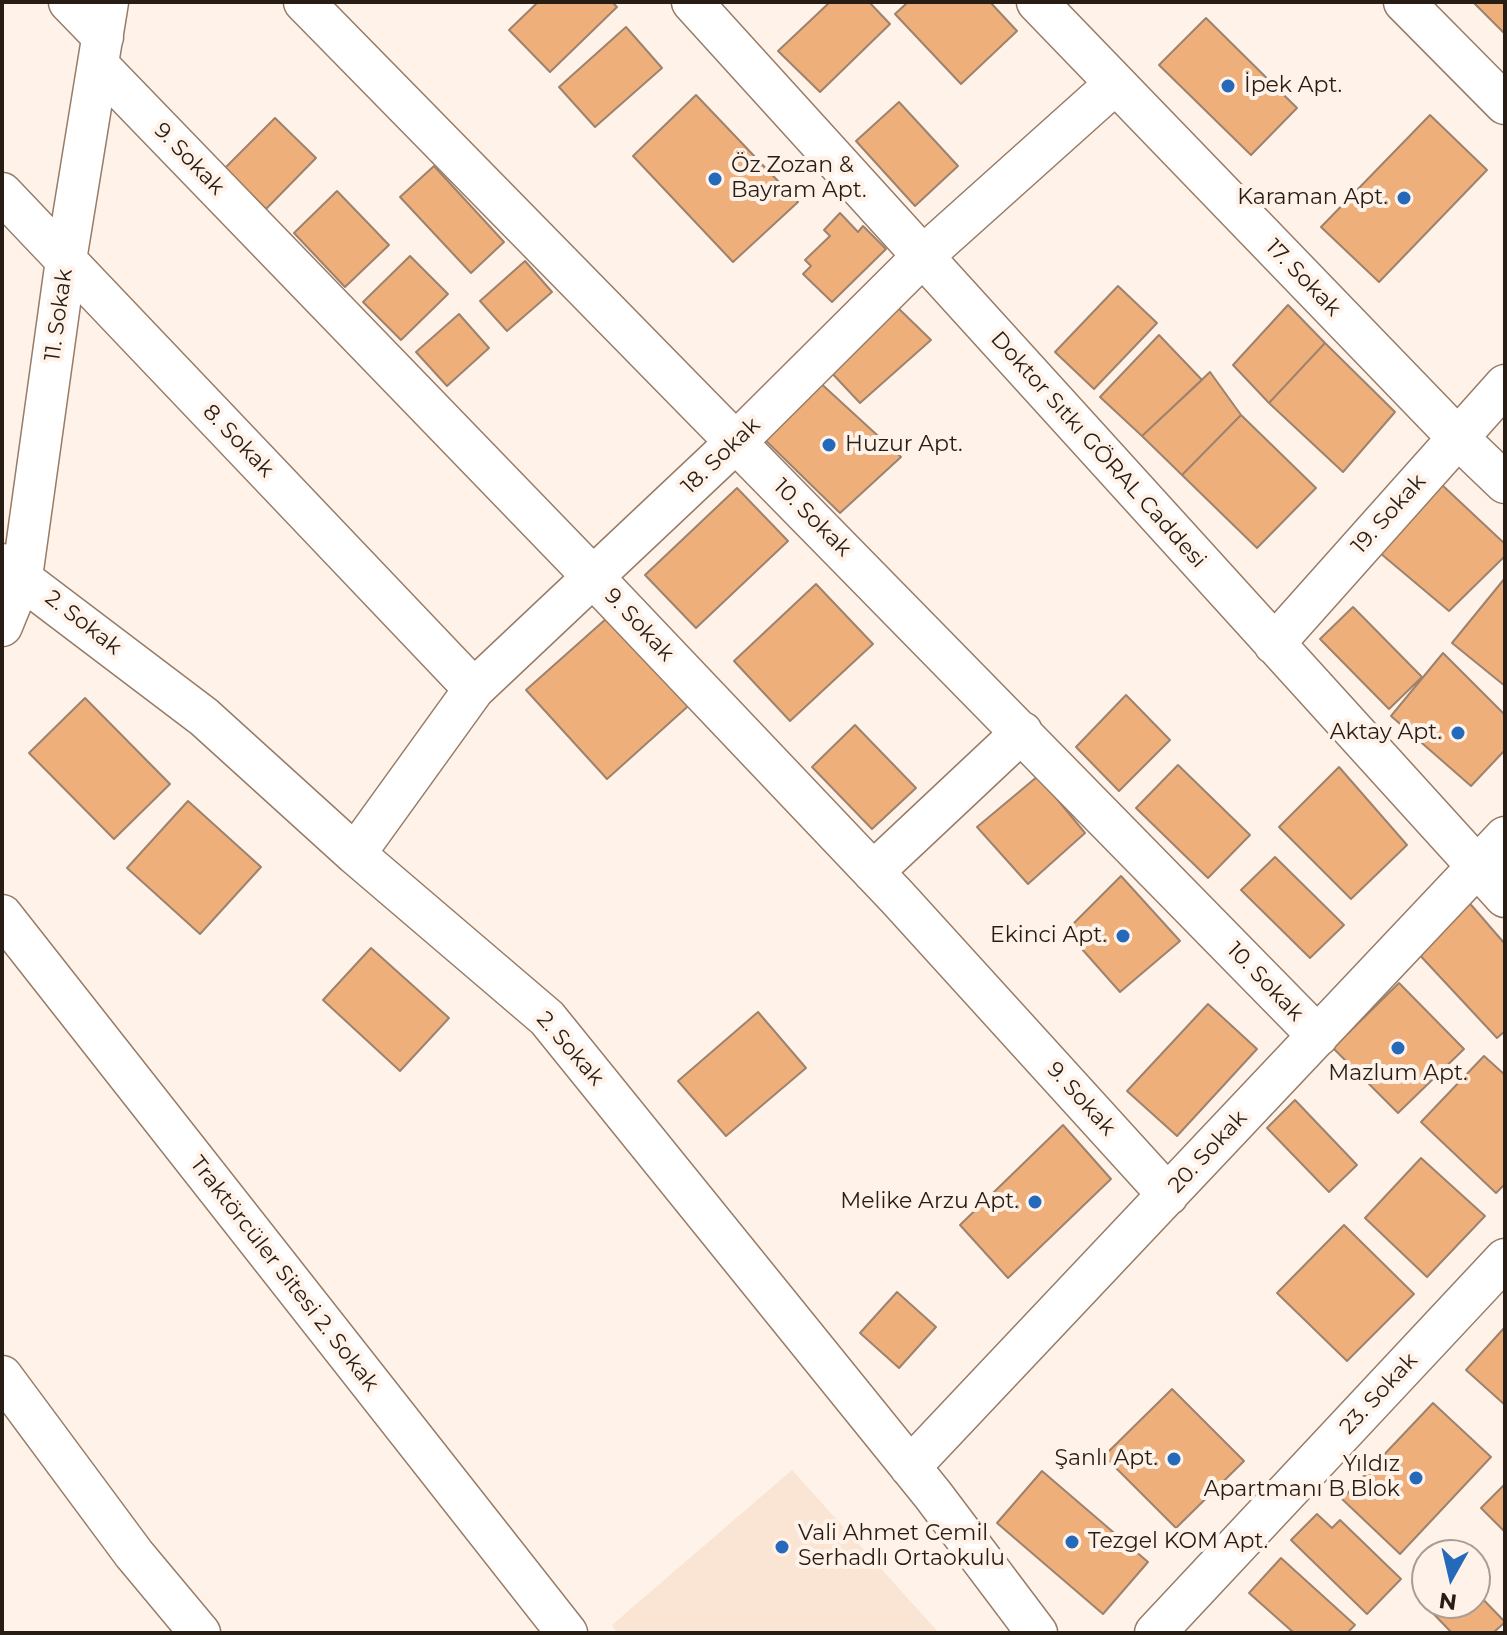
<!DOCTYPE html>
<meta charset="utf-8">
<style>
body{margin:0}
#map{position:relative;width:1507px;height:1635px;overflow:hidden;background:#fff2e9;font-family:Montserrat,sans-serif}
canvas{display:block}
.frame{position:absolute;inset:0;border:4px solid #281d14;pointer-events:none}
.north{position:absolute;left:1411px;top:1539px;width:80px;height:80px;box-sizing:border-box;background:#fff2e9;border:2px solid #a99d94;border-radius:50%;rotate:188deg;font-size:22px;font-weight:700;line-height:32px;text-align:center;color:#281d14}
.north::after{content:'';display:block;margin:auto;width:28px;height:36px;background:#2469ba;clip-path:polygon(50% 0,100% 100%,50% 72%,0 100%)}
</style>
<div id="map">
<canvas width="1507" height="1635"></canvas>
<div class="frame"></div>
<div class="north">N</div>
</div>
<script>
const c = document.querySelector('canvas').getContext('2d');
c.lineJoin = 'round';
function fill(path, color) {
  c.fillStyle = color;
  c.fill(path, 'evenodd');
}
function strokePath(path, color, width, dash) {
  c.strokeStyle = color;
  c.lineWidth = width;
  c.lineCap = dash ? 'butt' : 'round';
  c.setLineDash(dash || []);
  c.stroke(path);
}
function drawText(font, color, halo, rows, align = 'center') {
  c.font = font + ' Montserrat,sans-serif';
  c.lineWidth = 8;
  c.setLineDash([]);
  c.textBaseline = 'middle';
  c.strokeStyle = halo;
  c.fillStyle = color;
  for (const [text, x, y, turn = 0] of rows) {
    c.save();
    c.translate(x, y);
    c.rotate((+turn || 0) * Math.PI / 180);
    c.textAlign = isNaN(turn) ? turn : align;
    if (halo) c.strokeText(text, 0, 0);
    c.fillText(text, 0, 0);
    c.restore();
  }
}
fill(new Path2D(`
 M792,1470L939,1633H617L612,1625Z`), '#fae4d3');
const building = new Path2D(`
 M538,2H612L617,7L550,72L509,30Z
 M830,2H869L890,24L820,92L778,51Z
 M908,2H990L1017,31L961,84L895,14Z
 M1473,2H1505V34Z
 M1206,18L1297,108L1251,155L1159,65Z
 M626,27L662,68L595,127L559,87Z
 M696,95L798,202L733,262L633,156Z
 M899,102L958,166L915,206L856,141Z
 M1430,115L1487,170L1379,282L1321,227Z
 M275,118L316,158L266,209L225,168Z
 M434,166L504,242L471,273L400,197Z
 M337,191L389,245L345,287L294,233Z
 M840,213L858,232L863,226L886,249L832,302L803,274L811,266L805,260L830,236L824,230Z
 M410,256L448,294L401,340L363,302Z
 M525,261L552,292L507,331L480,301Z
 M1118,286L1157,323L1094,389L1055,352Z
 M895,305L931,340L860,403L828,369Z
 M1288,305L1325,343L1269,403L1233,365Z
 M459,314L489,348L447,386L416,352Z
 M1159,335L1202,380L1142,436L1100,397Z
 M1325,343L1395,412L1343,472L1269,403Z
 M1210,372L1241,415L1182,475L1142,436Z
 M816,379L901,457L840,513L758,433Z
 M1241,415L1316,488L1257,548L1182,475Z
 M1441,484L1505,544V556L1449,611L1380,553Z
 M737,488L788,541L696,628L645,575Z
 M1505,578V686L1452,643Z
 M816,584L873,644L790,721L734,661Z
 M1353,607L1422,677L1389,709L1320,639Z
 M616,610L696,699L607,779L526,690Z
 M1443,653L1505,715V750L1471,786L1391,716Z
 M1126,695L1170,740L1119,791L1076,747Z
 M85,698L170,784L114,839L29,753Z
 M855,725L916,788L872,829L812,767Z
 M1178,765L1250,835L1208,878L1136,808Z
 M1339,767L1407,845L1351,899L1279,827Z
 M1038,776L1085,833L1028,884L977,827Z
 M188,801L261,867L200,934L127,868Z
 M1275,857L1344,925L1310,958L1241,890Z
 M1121,876L1180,941L1120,992L1066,931Z
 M1466,899L1505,944V1031L1497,1038L1415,950Z
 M371,948L449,1018L400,1071L323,1000Z
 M1399,983L1464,1049L1398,1113L1333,1048Z
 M1208,1004L1257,1049L1177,1136L1127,1091Z
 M758,1012L806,1068L726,1136L678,1081Z
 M1484,1056L1505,1075V1184L1496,1193L1421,1122Z
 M1295,1100L1357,1165L1329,1192L1267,1128Z
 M1063,1125L1111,1179L1008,1278L960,1225Z
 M1421,1158L1485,1216L1427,1277L1365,1218Z
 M1344,1225L1414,1294L1347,1361L1277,1293Z
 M897,1292L936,1327L899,1368L860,1333Z
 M1505,1327V1405L1466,1370Z
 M1172,1389L1244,1461L1176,1528L1104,1456Z
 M1433,1403L1491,1457L1400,1554L1342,1499Z
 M1042,1471L1148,1562L1103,1614L997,1523Z
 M1505,1484V1532L1481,1508Z
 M1317,1514L1332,1528L1340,1520L1401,1579L1367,1614L1291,1540Z
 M1281,1558L1355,1625L1347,1633H1294L1249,1593Z
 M1475,1591L1505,1622L1493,1633H1452L1423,1603L1427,1600V1603H1475Z`);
fill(building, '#efaf7b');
strokePath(building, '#9d826d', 2);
const minor = new Path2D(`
 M69,2L103,37
 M304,2L1318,1036
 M692,2L1505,897
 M1037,2L1457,437L1505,483
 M1404,2L1505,104
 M99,66L594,578L897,897L1168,1195
 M2,193L474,689
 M2,564L204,717L355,854L547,1018L933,1495L1037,1633
 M2,626L22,577L66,260L108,2
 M1274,644L1505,385
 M355,854L474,689L736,442L922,257L1115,84
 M873,872L1022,732
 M2,915L567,1633
 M2,1376L134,1554L200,1633
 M910,1467L1505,837
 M1155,1633L1505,1259`);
strokePath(minor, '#977c67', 43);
strokePath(minor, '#fff', 40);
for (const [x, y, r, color] of [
 [1228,86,8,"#2469ba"],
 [715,179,8,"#2469ba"],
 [1404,198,8,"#2469ba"],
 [829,445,8,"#2469ba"],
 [1458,733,8,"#2469ba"],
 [1123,936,8,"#2469ba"],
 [1398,1048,8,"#2469ba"],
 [1035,1202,8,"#2469ba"],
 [1174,1459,8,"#2469ba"],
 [1416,1478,8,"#2469ba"],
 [1072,1542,8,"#2469ba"],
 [782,1547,8,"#2469ba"]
]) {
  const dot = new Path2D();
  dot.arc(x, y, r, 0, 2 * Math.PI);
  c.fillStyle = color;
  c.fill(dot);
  strokePath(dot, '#fff2e9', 3);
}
drawText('22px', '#281d14', '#fff2e9', [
 ["İpek Apt.",1244,86,"left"],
 ["Öz Zozan &",731,166,"left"],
 ["Bayram Apt.",731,191,"left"],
 ["Karaman Apt.",1388,198],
 ["Huzur Apt.",845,445,"left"],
 ["Aktay Apt.",1442,733],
 ["Ekinci Apt.",1107,936],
 ["Mazlum Apt.",1398,1074,"center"],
 ["Melike Arzu Apt.",1019,1202],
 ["Şanlı Apt.",1158,1459],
 ["Yıldız",1400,1465],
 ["Apartmanı B Blok",1400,1490],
 ["Vali Ahmet Cemil",798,1534,"left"],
 ["Serhadlı Ortaokulu",798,1559,"left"],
 ["Tezgel KOM Apt.",1088,1542,"left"]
], 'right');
drawText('22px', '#281d14', '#fff2e9', [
 ["9. Sokak",189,159,46],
 ["17. Sokak",1303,278,46],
 ["11. Sokak",59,315,-82],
 ["8. Sokak",238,441,46],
 ["Doktor Sıtkı GÖRAL Caddesi",1098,450,48],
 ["18. Sokak",721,456,-44],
 ["19. Sokak",1389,514,-48],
 ["10. Sokak",812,518,45],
 ["2. Sokak",83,623,38],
 ["9. Sokak",639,625,47],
 ["10. Sokak",1265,982,46],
 ["2. Sokak",570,1049,49],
 ["9. Sokak",1081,1099,48],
 ["20. Sokak",1208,1152,-47],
 ["Traktörcüler Sitesi 2. Sokak",284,1274,52],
 ["23. Sokak",1379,1394,-47]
]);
</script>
